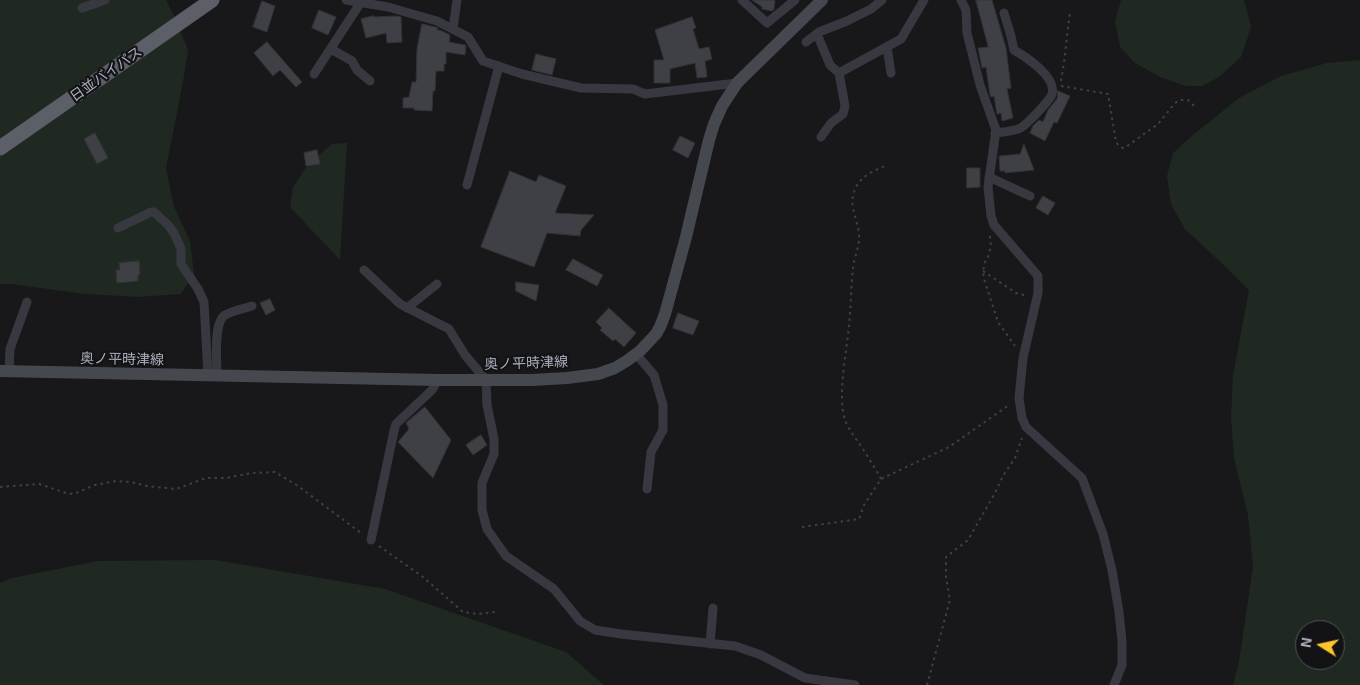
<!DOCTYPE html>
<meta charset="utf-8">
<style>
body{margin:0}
#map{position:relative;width:1360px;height:685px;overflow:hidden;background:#18181a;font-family:"Exo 2",sans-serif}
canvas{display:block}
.north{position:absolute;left:1295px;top:620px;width:50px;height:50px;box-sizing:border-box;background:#131315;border:1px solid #4f5157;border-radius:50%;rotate:280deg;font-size:14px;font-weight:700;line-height:20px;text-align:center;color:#a9aebb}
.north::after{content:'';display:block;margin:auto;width:18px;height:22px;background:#ffc32b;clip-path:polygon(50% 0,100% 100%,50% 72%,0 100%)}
</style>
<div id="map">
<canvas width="1360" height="685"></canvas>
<div class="north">N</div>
</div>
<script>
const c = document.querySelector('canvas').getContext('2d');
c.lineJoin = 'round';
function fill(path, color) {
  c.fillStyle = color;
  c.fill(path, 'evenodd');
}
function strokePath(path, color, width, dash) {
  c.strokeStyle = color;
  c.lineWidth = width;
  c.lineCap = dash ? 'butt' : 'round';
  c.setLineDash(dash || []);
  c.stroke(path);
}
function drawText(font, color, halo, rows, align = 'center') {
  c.font = font + ' "Exo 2","Noto Sans JP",sans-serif';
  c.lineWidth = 4.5;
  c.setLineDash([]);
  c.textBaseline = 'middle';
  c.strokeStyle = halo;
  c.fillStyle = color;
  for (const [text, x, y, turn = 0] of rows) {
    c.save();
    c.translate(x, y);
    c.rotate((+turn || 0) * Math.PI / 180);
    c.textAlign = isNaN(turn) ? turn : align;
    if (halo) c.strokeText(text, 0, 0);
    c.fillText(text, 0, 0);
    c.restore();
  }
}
fill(new Path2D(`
 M0,0H166L176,20L188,50L183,82L166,168L174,207L190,241L194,274L181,294L138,297L85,294L11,284H0Z
 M1121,0H1244L1251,27L1241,57L1219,77L1202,86H1186L1160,77L1135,63L1120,47L1115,21Z
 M1360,60V685H1233L1239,662L1253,566L1248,515L1234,458L1231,417L1233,375L1249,290L1227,268L1185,229L1171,204L1167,176L1173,153L1193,135L1239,98L1281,76L1327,63ZM1305,630H1335V660H1305Z
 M347,143L340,260L290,207L293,187L307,166L332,144Z
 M215,560L385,589L566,652L604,685H0V583L12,578L98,561Z`), '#1f2921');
const building = new Path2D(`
 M752,0H775L774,9L772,11L762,9V7Z
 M976,0H992L1006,48L1011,88L1007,89L1013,118L1002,121L1001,113L997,114L994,96L991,97L990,95L986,67L982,68L978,48L988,47Z
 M262,1L275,6L267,32L253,27Z
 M319,10L336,17L328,35L312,28Z
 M374,16V17L397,16L401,17L402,42L387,43L386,33L366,38L361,19Z
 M692,17L696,28L693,29L699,49L709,47L712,59L705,61L707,77L697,78L695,63L670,69V83H654V60H664L655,30Z
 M422,24L435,27L438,28L437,30L442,31L450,35L449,42L465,45L466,46L465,55L446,52V64H444V71H436L435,91H433L432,111L414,110V108H403V98L409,97L412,82H416L417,49Z
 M267,42L302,82L296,87L280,70L273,76L254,53Z
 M536,54L556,59L552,75L532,70Z
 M1058,91L1070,96L1057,123L1054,122L1045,141L1030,133L1033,126L1039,120L1043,122L1048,110L1057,99Z
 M95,133L108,158L97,164L84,139Z
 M680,136L695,143L688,158L673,150Z
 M1024,144L1034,170L1005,173V171H1000L999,156L1020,154Z
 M317,150L320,164L306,166L304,153Z
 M967,168H980V187L967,188Z
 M510,171L536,182L539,175L566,186L555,213L594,215L581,230L580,236L547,233L534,267L481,247Z
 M1043,196L1055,203L1048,215L1036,208Z
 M573,259L603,275L597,286L566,270Z
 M139,261L140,274L138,275V281L117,283L116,270H120L119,263Z
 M516,282L539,285L536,301L516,291Z
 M270,299L275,310L266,315L260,303Z
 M609,308L636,333L624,347L615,339L613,341L600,330L602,328L596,322Z
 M678,313L699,321L693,335L673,328Z
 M425,407L451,440L433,478L398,442L409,429L406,423Z
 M481,435L487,445L473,455L466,445Z`);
fill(building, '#3f4045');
strokePath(building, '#323236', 1);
strokePath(new Path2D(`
 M1061,81L1064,63L1070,11
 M1061,86L1108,94L1116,142L1119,146L1123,148L1126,147L1158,124L1175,103L1180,100H1188L1195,107
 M990,236L991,246L988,257L985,262L983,271L984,279L998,322L1015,346
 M983,271L1016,293L1028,296
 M881,479C875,468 868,457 861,446C855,438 849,430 845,420C837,396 847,351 849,325C851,306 851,286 853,267C854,259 858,250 859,241C861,225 848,208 854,192C859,177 871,172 885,166
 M0,487L39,484L69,494L76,493L95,485L116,481L131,482L147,486L176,489L206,478H226L252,473L275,472L298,486L361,533
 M802,527L859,519L864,505L881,479L949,447L1009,405
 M379,546L423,577L463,612L478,614L495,612
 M927,685L950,600L946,577V557L968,540L995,493L1003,476L1015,458L1022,438`), '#3e4047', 2, [2.5, 4]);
strokePath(new Path2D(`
 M346,0L388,7L437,21L468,37L483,61L522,74L581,88L633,89L645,94L737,83
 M742,0L767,23L795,0
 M961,0L966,10L967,33L980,85L996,130L988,187L991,216L994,225L1038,276V293L1023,358L1019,398L1022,418L1026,427L1082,478L1103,534L1112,570L1119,612L1122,641V665L1114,685
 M82,8L105,0
 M453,29L457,0
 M817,34L830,65L839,73L845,106L843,114L831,123L821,137
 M806,42L819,32L847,21L871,9L882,0
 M887,47L891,73
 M331,49L352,61L357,70L370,81
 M839,73L901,39L924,0
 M314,74L361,2
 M995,133C1021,130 1020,131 1038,112C1042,107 1050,100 1052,94C1057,77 1026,57 1014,50L1011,36L1004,13
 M989,177L1030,196
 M467,185L499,66
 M118,228L151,212H154L168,225L174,233L181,249V264L198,289L204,302L208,375
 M364,270L400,304L449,329L465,355L486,380L487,405L494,439V454L482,483V510L487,529L506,556L554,589L580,621L595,630L621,634L735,646L761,655L805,678L855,685
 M407,308L437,284
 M636,354L654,375L663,405V430L651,452L647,489
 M9,371L10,349L27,302
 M217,375C217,361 213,323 225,315C233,310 243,309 252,306
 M371,540L394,431L396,424L432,390L438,380
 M710,644L713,608`), '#383940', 9);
strokePath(new Path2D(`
 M0,371L438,380H532L567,378L598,374L615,368L628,360L640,351L656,334L660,327L665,314L686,237L709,140L714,124L722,106L737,83L822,0`), '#464850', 12);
strokePath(new Path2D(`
 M0,148L212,0`), '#5c5e68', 15);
drawText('14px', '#a9aebb', '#131315', [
 ["日並バイパス",106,74,-35],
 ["奥ノ平時津線",122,359,1],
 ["奥ノ平時津線",526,363,-2]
]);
</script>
